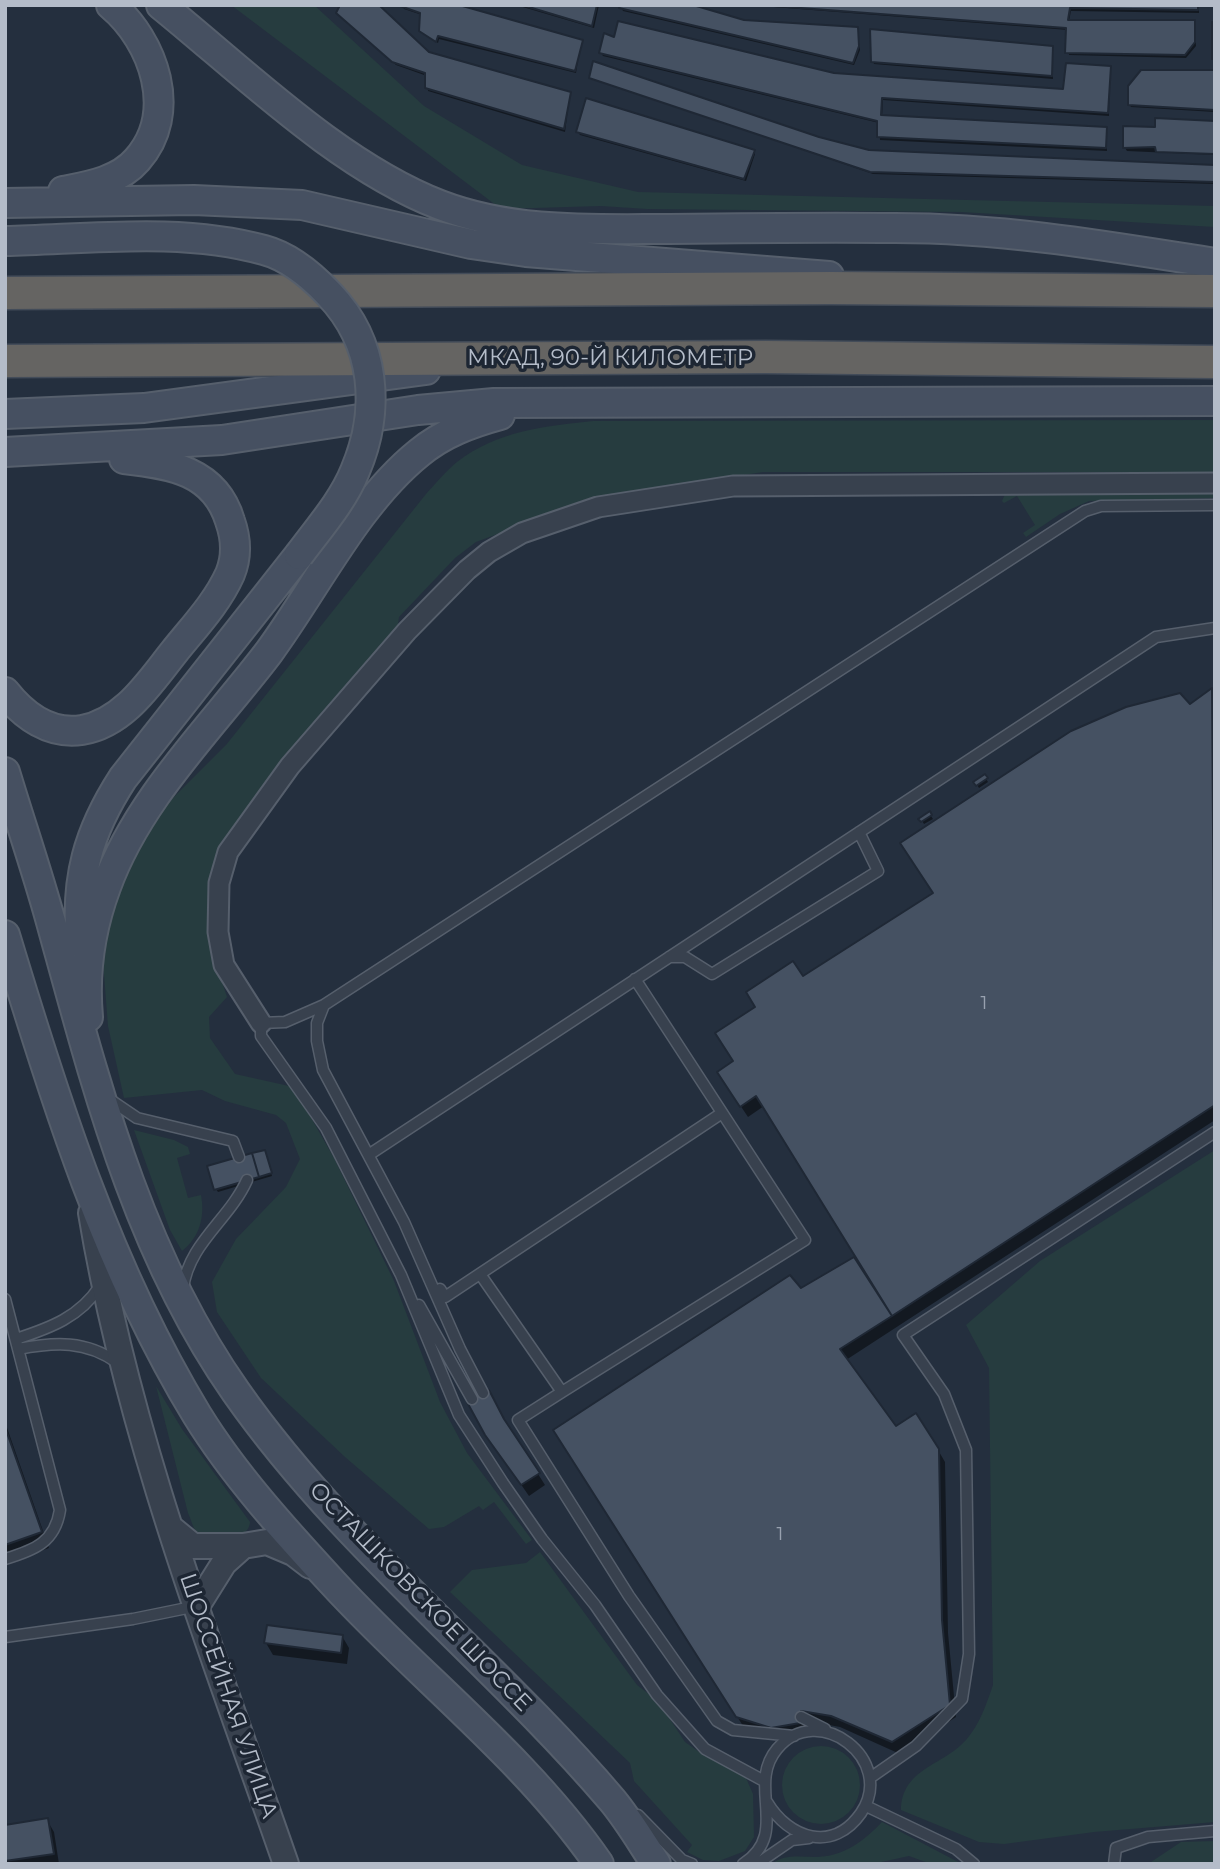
<!DOCTYPE html>
<meta charset="utf-8">
<style>
body{margin:0}
#map{position:relative;width:1220px;height:1869px;overflow:hidden;background:#242f3e;font-family:Montserrat,sans-serif}
canvas{display:block}
.frame{position:absolute;inset:0;border:7px solid #b4bcc9;pointer-events:none}
</style>
<div id="map">
<canvas width="1220" height="1869"></canvas>
<div class="frame"></div>
</div>
<script>
const c = document.querySelector('canvas').getContext('2d');
c.lineJoin = 'round';
function fill(path, color) {
  c.fillStyle = color;
  c.fill(path, 'evenodd');
}
function strokePath(path, color, width, dash) {
  c.strokeStyle = color;
  c.lineWidth = width;
  c.lineCap = dash ? 'butt' : 'round';
  c.setLineDash(dash || []);
  c.stroke(path);
}
function drawText(font, color, halo, rows, align = 'center') {
  c.font = font + ' Montserrat,sans-serif';
  c.lineWidth = 7;
  c.setLineDash([]);
  c.textBaseline = 'middle';
  c.strokeStyle = halo;
  c.fillStyle = color;
  for (const [text, x, y, turn = 0] of rows) {
    c.save();
    c.translate(x, y);
    c.rotate((+turn || 0) * Math.PI / 180);
    c.textAlign = isNaN(turn) ? turn : align;
    if (halo) c.strokeText(text, 0, 0);
    c.fillText(text, 0, 0);
    c.restore();
  }
}
fill(new Path2D(`
 M231,5H314L424,106L522,165L638,192L1215,206V227L961,212L647,209L601,206L501,209Z
 M1215,420V472H763L680,485L522,525L476,542L455,558L399,617L396,638L219,859L218,970L227,997L209,1017L210,1038L235,1074L289,1086L301,1100L334,1158L394,1281L440,1402L467,1453L532,1540L526,1544L494,1502L483,1510L479,1506L444,1527L429,1529L345,1457L261,1378L217,1312L212,1282L236,1239L286,1187L300,1159L286,1123L276,1115L225,1101L202,1090L124,1098L108,1026L102,948L117,889L135,849L164,807L226,745L426,494C436,483 446,471 457,462C497,431 545,426 593,421Z
 M1215,491V498L1089,501L1060,514L1026,537L1023,533L1035,525L1017,496L1004,503L1002,501L1006,492Z
 M134,1130L174,1140L188,1147L190,1154L177,1158L188,1198L201,1195C205,1216 200,1237 182,1251L170,1230Z
 M1215,1150V1822L1094,1832L1004,1844L979,1842L901,1810C902,1768 943,1766 966,1740C980,1724 986,1705 993,1685L989,1368L966,1325L1040,1261Z
 M156,1386L182,1429L250,1522C249,1541 212,1545 198,1534C193,1529 191,1519 188,1513Z
 M540,1552L637,1685L658,1701L685,1742L702,1754L738,1771L746,1778L753,1794L754,1837L745,1851L719,1861L703,1860L687,1852L692,1845L634,1781L630,1763L450,1592L472,1570L526,1563Z
 M782 1785a39 39 0 1 1 78 0a39 39 0 1 1-78 0Z
 M882,1822L962,1864H931L909,1856L872,1864H772C784,1854 800,1857 815,1857C843,1857 864,1841 882,1822Z
 M1215,1841V1864H1148L1181,1842Z`), '#263c3f');
fill(new Path2D(`
 M402,5H452L581,41L576,73L439,39L438,43L420,30L422,15L404,9Z
 M516,5H599L594,28Z
 M748,5H1199V13L1071,11L1069,21L1194,22L1196,46L1186,58L1069,55L1068,30Z
 M621,7L744,22L857,29L860,50L854,65L623,11Z
 M340,16L428,54L570,94L565,132L428,91L427,76L396,65Z
 M615,39L833,75L1064,91L1110,68L1109,116L883,100L882,117L1106,129L1107,151L880,140L879,123L603,56L601,53Z
 M1052,48L1053,79L874,64L873,61Z
 M1215,72V112L1131,107L1129,104Z
 M591,77L869,152L1215,166V184L873,174Z
 M1215,123V155L1127,151L1125,148L1157,128Z
 M578,132L753,151L755,154L746,181L580,135Z
 M1215,689V1120L846,1360L895,1428L938,1450L945,1462L948,1633L956,1717L900,1754L840,1727L807,1721L806,1735L745,1729L562,1442L856,1258L764,1106L748,1117L726,1084L735,1061L803,979L934,894Z
 M985,777L988,782L979,788L976,783Z
 M929,813L933,819L924,824L921,819Z
 M266,1155L272,1176L218,1192L216,1189Z
 M5,1422L49,1548L5,1564Z
 M486,1434L538,1474L545,1485L529,1496Z
 M342,1636L349,1648L347,1664L273,1655L266,1643Z
 M47,1820L54,1832L59,1864H5V1826Z`), '#0007');
const building = new Path2D(`
 M340,5H379L429,52L571,92L564,129L425,88V73L392,62L336,13Z
 M459,5L583,40L575,71L438,36L436,42L419,31L420,13L400,6Z
 M522,5H597L592,26Z
 M620,5H693L744,20L858,27L859,46L853,63L619,8Z
 M761,5H1198V10L1070,8L1068,20H1195V42L1185,55L1065,53L1066,28Z
 M618,21L834,73L1063,89L1066,63L1111,66L1108,113L882,98L881,115L1107,127L1106,148L877,137V121L599,53L604,33L614,37Z
 M1212,22H1215V59H1212Z
 M870,29L1053,46L1052,76L871,62Z
 M593,61L819,137L869,150L1215,165V182L870,172L589,78Z
 M1141,70H1215V110L1128,105V86Z
 M586,98L755,150L744,179L576,132Z
 M1155,118L1215,121V154L1156,152L1155,147L1123,148V126L1155,127Z
 M1212,688L1215,1105L892,1316L756,1096L740,1107L717,1072L733,1061L715,1033L755,1007L746,992L793,961L803,976L933,893L900,843L1071,731L1126,707L1180,693L1190,704Z
 M985,774L988,778L976,786L973,782Z
 M930,811L932,815L921,822L918,819Z
 M265,1150L272,1173L259,1177L252,1153Z
 M252,1153L259,1177L214,1190L207,1166Z
 M854,1257L892,1316L840,1349L896,1426L916,1413L939,1449L942,1620L950,1705L892,1742L831,1716L801,1711L800,1723L771,1728L736,1717L553,1430L790,1275L801,1288Z
 M489,1390L504,1419L540,1473L521,1485L485,1435L467,1402Z
 M5,1427L42,1532L5,1545Z
 M267,1625L343,1635L341,1653L264,1643Z
 M48,1818L54,1854L5,1861V1825Z`);
fill(building, '#455162');
strokePath(building, '#1f2835', 2);
const service = new Path2D(`
 M669,957H685L712,974L878,871L859,832
 M324,1005L317,1023V1041L323,1070L404,1222L460,1349L483,1393
 M109,1099L137,1118L233,1141L239,1157
 M370,1154L1156,637L1215,628
 M480,1274L562,1392L805,1240L635,979
 M183,1288C189,1243 229,1220 247,1180
 M440,1289L445,1297L722,1113
 M5,1299L60,1510C55,1542 35,1550 5,1559
 M419,1305L472,1399
 M16,1339C50,1328 80,1317 100,1286
 M18,1349C55,1342 86,1340 118,1363
 M562,1392L518,1420L629,1596L717,1721L733,1730L794,1736
 M5,1637L133,1619L197,1606
 M801,1717L825,1729
 M870,1778L916,1746L962,1699L969,1654L966,1450L944,1394L903,1335L1215,1132
 M764,1781L705,1749L657,1695L595,1605L542,1539L503,1483L459,1415L401,1275L326,1128L261,1036V1023L285,1022L324,1005L1085,511L1101,506L1215,505
 M866,1806L956,1849L974,1864
 M638,1815L682,1860L692,1864
 M743,1864C791,1833 746,1786 777,1749C818,1700 897,1760 861,1813C833,1853 789,1839 767,1802
 M757,1864L792,1840L809,1838
 M1114,1864L1116,1848L1148,1837L1215,1831`);
const minor = new Path2D(`
 M261,1023L224,965L218,932L219,883L228,852L290,766L407,631L467,570L489,552L522,533L598,507L733,486L1215,483`);
const tertiary = new Path2D(`
 M91,1213C128,1436 212,1651 286,1864
 M171,1528L193,1546H243L267,1542L293,1553L310,1566
 M197,1606L224,1563L243,1546`);
const secondary = new Path2D(`
 M161,5C245,73 339,166 440,205C513,233 592,229 669,229C744,228 820,227 895,228C1003,228 1108,246 1215,263
 M63,191C89,186 119,181 137,160C179,113 154,41 111,5
 M5,203L194,200L302,205L471,244L526,252L829,276
 M5,414L144,408L426,370
 M5,452L222,440L418,410L494,403L1215,401
 M5,692C24,716 50,735 82,730C124,723 150,682 174,652C194,627 217,603 230,574C237,557 236,538 230,521C215,471 171,464 124,459
 M5,772C20,822 37,871 51,922C96,1085 137,1251 236,1392C343,1545 492,1659 612,1800C628,1819 642,1843 656,1864
 M5,935C55,1101 107,1267 197,1415C234,1475 284,1530 332,1582C419,1677 525,1757 599,1864
 M81,943C75,879 88,832 123,778L299,555
 M88,1017C84,972 90,930 106,887C138,798 213,726 269,652C316,588 357,503 419,453C443,433 471,423 500,415`);
const trunk = new Path2D(`
 M5,293L830,288L1215,291
 M5,361L766,357L1215,362`);
strokePath(service, '#565f6c', 13);
strokePath(minor, '#565f6c', 23);
strokePath(tertiary, '#565f6c', 28);
strokePath(secondary, '#565f6c', 32);
strokePath(trunk, '#434c59', 35);
strokePath(service, '#38414e', 10);
strokePath(minor, '#38414e', 19);
strokePath(tertiary, '#38414e', 24);
strokePath(secondary, '#465061', 28);
strokePath(trunk, '#656462', 32);
const secondaryBridge = new Path2D(`
 M5,241C90,239 181,227 264,250C290,257 311,275 329,294C376,343 381,410 355,471C343,501 319,528 299,555`);
strokePath(secondaryBridge, '#565f6c', 32, []);
strokePath(secondaryBridge, '#465061', 28);
drawText('19px', '#98a1af', null, [
 ["1",984,1003],
 ["1",780,1534]
]);
drawText('23px', '#b4bcc9', '#1d2633', [
 ["МКАД, 90-Й КИЛОМЕТР",610,358],
 ["ОСТАШКОВСКОЕ ШОССЕ",420,1597,46],
 ["ШОССЕЙНАЯ УЛИЦА",228,1696,71]
]);
</script>
